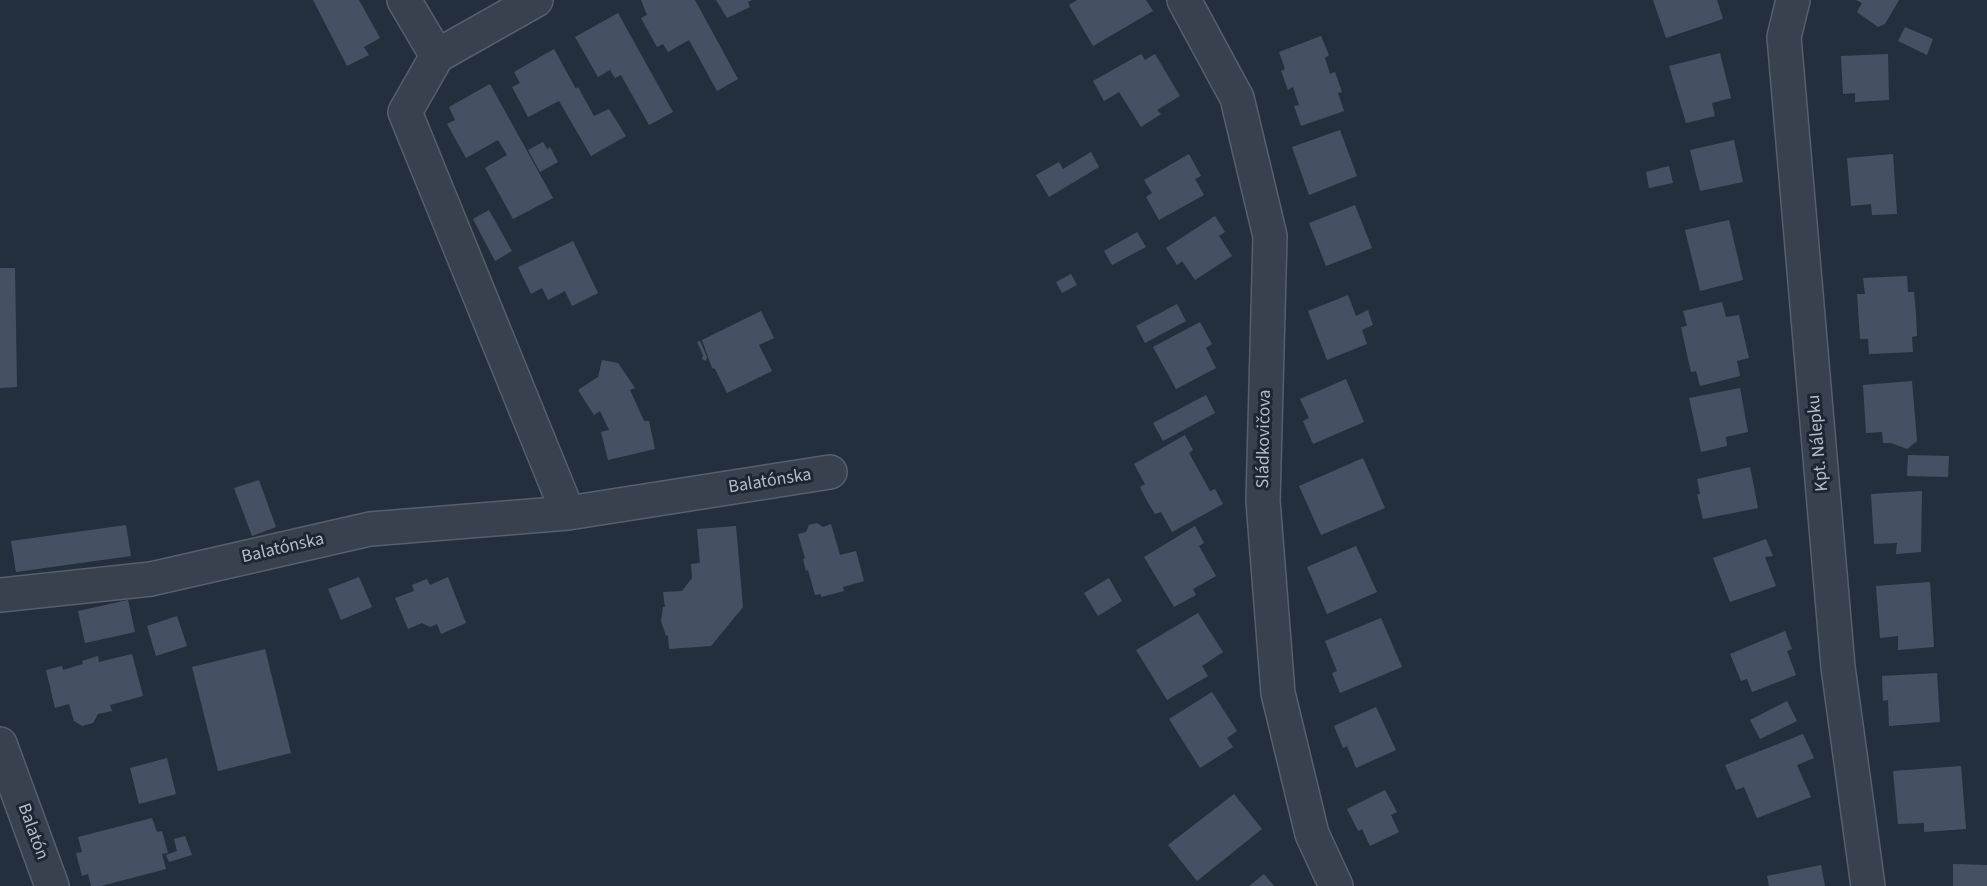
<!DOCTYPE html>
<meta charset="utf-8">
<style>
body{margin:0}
canvas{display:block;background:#242f3e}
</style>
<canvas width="1987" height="886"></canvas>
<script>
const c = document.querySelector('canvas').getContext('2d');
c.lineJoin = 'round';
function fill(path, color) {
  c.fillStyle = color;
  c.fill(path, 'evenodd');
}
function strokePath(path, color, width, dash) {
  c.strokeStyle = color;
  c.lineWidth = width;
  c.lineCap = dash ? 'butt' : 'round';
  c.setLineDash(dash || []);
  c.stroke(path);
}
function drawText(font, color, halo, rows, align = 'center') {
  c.font = font + ' "Source Sans 3",sans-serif';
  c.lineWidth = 6;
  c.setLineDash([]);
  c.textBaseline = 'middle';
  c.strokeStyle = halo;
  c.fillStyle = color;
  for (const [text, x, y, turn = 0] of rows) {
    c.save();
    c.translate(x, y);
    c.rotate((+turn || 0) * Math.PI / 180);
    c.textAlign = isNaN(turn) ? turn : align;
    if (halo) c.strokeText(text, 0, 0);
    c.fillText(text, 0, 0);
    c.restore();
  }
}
fill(new Path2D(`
 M313,0H359L380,38L364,47L369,55L347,66Z
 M641,0H695L738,79L717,91L689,40L668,52L663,44L657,47L641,18L647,15Z
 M716,0H752L748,2L750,7L727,18Z
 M1077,0H1146L1153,11L1093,46L1069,5Z
 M1653,0H1717L1723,19L1666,38Z
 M1856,0H1899L1885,24L1878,27L1857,12L1862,3Z
 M618,13L673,112L649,125L621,75L615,78L610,70L598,77L575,37Z
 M1905,27L1933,39L1927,55L1898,41Z
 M1321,36L1329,55L1325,58L1330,74L1335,72L1342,92L1338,93L1344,111L1301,126L1294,106L1299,105L1293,87L1288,90L1281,71L1285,69L1279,52Z
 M554,49L576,89L578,87L594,116L609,109L626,136L591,156L559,101L528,117L512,87L520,83L514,72Z
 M1720,53L1731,98L1712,103L1715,116L1686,123L1669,66Z
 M1141,54L1145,60L1155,54L1180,96L1157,110L1161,114L1141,127L1119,92L1104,101L1093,81Z
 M1888,54L1889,100L1855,102V93L1843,94L1841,56Z
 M490,84L553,198L513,219L485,168L507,155L498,140L466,158L447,124L455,120L449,107Z
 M1340,130L1357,176L1309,195L1292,147Z
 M1734,140L1743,182L1700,191L1690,150Z
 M543,142L547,149L550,147L558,162L540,172L528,150Z
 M1091,152L1099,167L1049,197L1036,175L1059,162L1063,169Z
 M1189,154L1201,176L1195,179L1204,195L1159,220L1146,197L1152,193L1144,180Z
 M1893,154L1897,214L1872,215L1871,204L1851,206L1847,158Z
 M1669,166L1673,183L1649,188L1646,172Z
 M1355,205L1372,248L1326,266L1309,223Z
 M489,210L512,251L495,261L473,219Z
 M1215,216L1225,232L1219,236L1232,256L1195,280L1182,261L1177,265L1166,248Z
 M1729,220L1743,280L1700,291L1685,230Z
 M1137,232L1146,247L1112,265L1104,251Z
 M573,241L598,293L572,306L565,291L548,300L542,288L531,294L518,267Z
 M0,268H15L17,387L0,388Z
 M1071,274L1077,285L1062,293L1056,282Z
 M1907,276L1908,292H1914L1916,314L1917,336L1912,337L1913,352L1869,354L1868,339H1860L1857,294H1865L1863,278Z
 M1348,295L1356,316L1368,310L1373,325L1362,330L1367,344L1327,360L1308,311Z
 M1722,302L1726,317L1739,315L1749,358L1737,361L1740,376L1700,386L1696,371L1691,372L1686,350L1681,327L1687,326L1683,311Z
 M1177,304L1186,321L1145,343L1136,326Z
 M761,311L774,338L759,345L772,371L727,393L715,369L712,368L702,340Z
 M1200,322L1212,344L1206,348L1216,368L1176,389L1153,347Z
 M700,341L707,357L706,361L702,359L703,355L697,342Z
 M602,360L618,363L635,388L630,390L644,421H649L655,449L608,460L601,432L609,430L600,411L594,415L578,390L598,377Z
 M1346,379L1364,422L1313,444L1303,421L1309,418L1300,399Z
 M1912,381L1917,441L1907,449L1891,443H1883L1882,432L1866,433L1863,385Z
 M1740,388L1748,432L1726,437L1727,446L1701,452L1689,398Z
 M1206,395L1215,413L1163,441L1153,423Z
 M1185,435L1193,450L1189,453L1210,491L1215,489L1223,504L1172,532L1161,512L1155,514L1147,501L1140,487L1145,484L1134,464Z
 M1908,455L1949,456L1948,477L1907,476Z
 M1363,458L1385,508L1321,535L1299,486Z
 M1750,467L1758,508L1703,519L1697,494H1700L1697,479Z
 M259,480L276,527L252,536L234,488Z
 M1922,491L1921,552L1896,554L1897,543L1874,544L1871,494Z
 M817,523L823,527L831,524L840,555L856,551L864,581L843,587L844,591L821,597V594L815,595L808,570L806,571L803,559L805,558L798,534L806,532L809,525Z
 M126,525L131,556L16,572L11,541Z
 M736,526L743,607L711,646L669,649L668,635L666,636L661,621L663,607H665L663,592L682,591L692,578L691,564L700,563L697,529Z
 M1195,526L1204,543L1199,546L1216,576L1193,589L1196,595L1174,607L1144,557Z
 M1766,539L1773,556L1765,557L1776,586L1730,602L1713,558Z
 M1356,546L1377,592L1327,614L1307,567Z
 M359,577L372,607L341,620L328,589Z
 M448,577L466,623L441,634L437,624L430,627L422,623L408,629L395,598L414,591L412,585L427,579L430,585Z
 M1109,578L1122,601L1098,616L1084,593Z
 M1930,582L1934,647L1898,650V636L1880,638L1876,586Z
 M128,600L135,632L85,643L78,611Z
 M1198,613L1223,652L1202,666L1208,676L1167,700L1136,650Z
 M177,616L187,646L156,656L147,626Z
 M1381,618L1402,667L1340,693L1332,673L1337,671L1325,641Z
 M1785,631L1792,649L1787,651L1796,675L1752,692L1747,679L1741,681L1730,654Z
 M265,649L291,753L218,771L192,667Z
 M132,654L143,696L110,705L112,711L98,714L93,723L82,726L74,721L69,704L55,708L46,670L62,666L63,670L83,664L82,661L98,656L99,662Z
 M1937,673L1940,722L1889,726L1888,700L1883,701L1882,676Z
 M1212,692L1237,731L1227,738L1233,747L1200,768L1169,719Z
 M1787,701L1797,721L1760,739L1750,720Z
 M1376,707L1396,750L1356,768L1347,746L1343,748L1334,726Z
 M1803,734L1814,758L1797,765L1811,797L1757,818L1744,787L1736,790L1725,765Z
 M167,758L176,794L139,804L130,768Z
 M1961,766L1966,829L1924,832V823L1898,824L1893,771Z
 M1385,790L1397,812L1391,815L1399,832L1370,846L1362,829L1358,831L1347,809Z
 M1234,794L1262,829L1197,881L1168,845Z
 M152,818L157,832L162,831L168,853L162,854L166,869L101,886H91L88,874L82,876L76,853L82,852L78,837Z
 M185,836L192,855L169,862L166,855L177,851L174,839Z
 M1953,864L1987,865V886H1953Z
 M1821,865L1825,886H1769L1767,876Z
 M1264,874L1274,886H1249Z`), '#455162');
const minor = new Path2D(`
 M404,0L437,56
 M1184,0L1237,98L1270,236L1263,501L1278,693L1312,834L1336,886
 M1793,0L1784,37L1838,667L1868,886
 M437,56L405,112L568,513
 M437,56L536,0
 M0,595L151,579L370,529L568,513L830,472
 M0,744L52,886`);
strokePath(minor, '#565f6c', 36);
strokePath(minor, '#38414e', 33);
drawText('18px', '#b4bcc9', '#1d2633', [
 ["Sládkovičova",1265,439,-89],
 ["Kpt. Nálepku",1819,443,-95],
 ["Balatónska",770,482,-9],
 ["Balatónska",283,549,-13],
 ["Balatón",32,832,70]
]);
</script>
